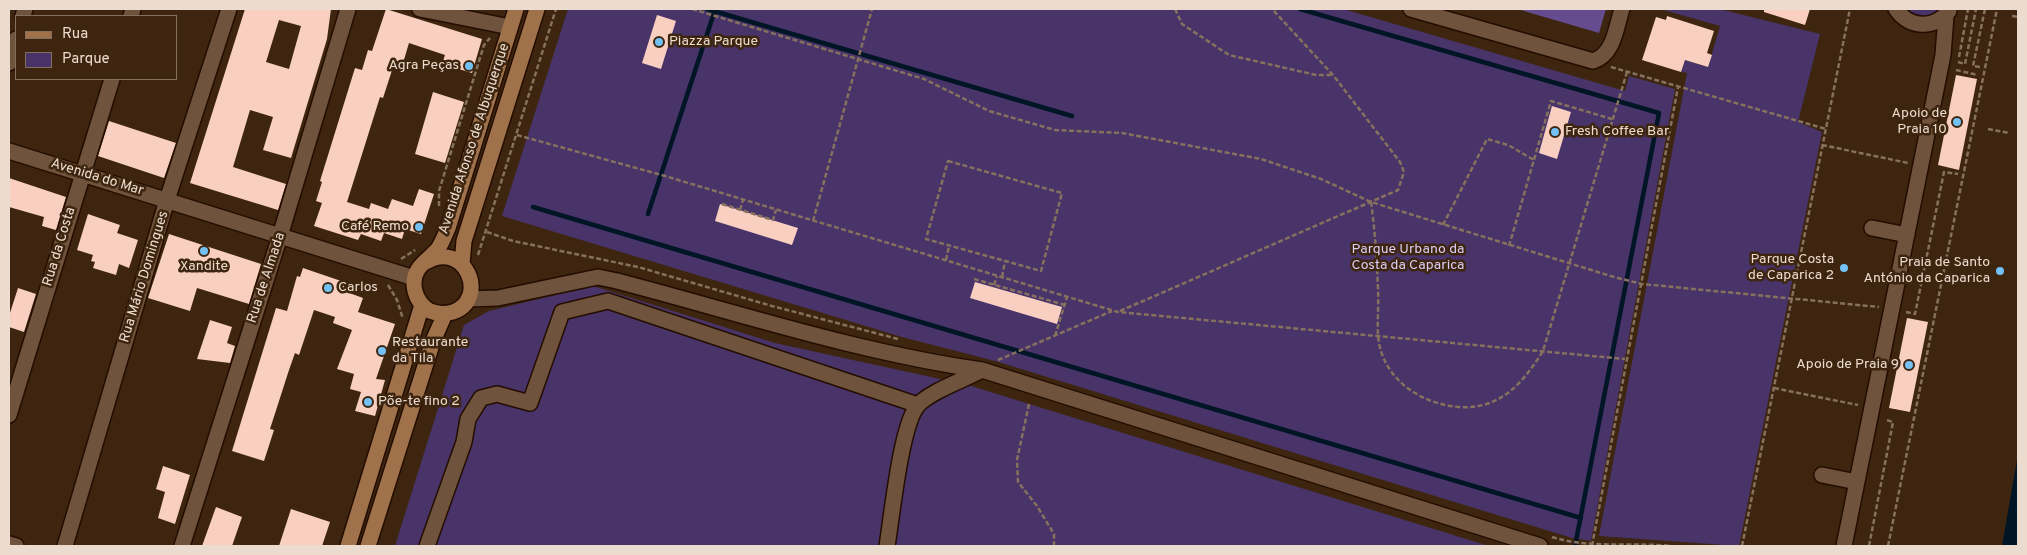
<!DOCTYPE html>
<meta charset="utf-8">
<style>
body{margin:0}
#map{position:relative;width:2027px;height:555px;overflow:hidden;background:#3e250f;font-family:Overpass,sans-serif}
canvas{display:block}
.frame{position:absolute;inset:0;border:10px solid #ecdccf;pointer-events:none}
.legend{position:absolute;left:15px;top:15px;width:162px;height:65px;box-sizing:border-box;background:#3e250f;border:1px solid #846e5c;margin:0;padding:6px 9px;list-style:none;font-size:15px;color:#ecdccf}
.legend li{display:flex;align-items:center;gap:10px;height:25px}
.legend b{width:25px;border:1px solid #846e5c}
</style>
<div id="map">
<canvas width="2027" height="555"></canvas>
<div class="frame"></div>
<ul class="legend">
<li><b style="height:6px;background:#9f724c"></b>Rua</li>
<li><b style="height:14px;background:#493469"></b>Parque</li>
</ul>
</div>
<script>
const c = document.querySelector('canvas').getContext('2d');
c.lineJoin = 'round';
function fill(path, color) {
  c.fillStyle = color;
  c.fill(path, 'evenodd');
}
function strokePath(path, color, width, dash) {
  c.strokeStyle = color;
  c.lineWidth = width;
  c.lineCap = dash ? 'butt' : 'round';
  c.setLineDash(dash || []);
  c.stroke(path);
}
function drawText(font, color, halo, rows, align = 'center') {
  c.font = font + ' Overpass,sans-serif';
  c.lineWidth = 5;
  c.setLineDash([]);
  c.textBaseline = 'middle';
  c.strokeStyle = halo;
  c.fillStyle = color;
  for (const [text, x, y, turn = 0] of rows) {
    c.save();
    c.translate(x, y);
    c.rotate((+turn || 0) * Math.PI / 180);
    c.textAlign = isNaN(turn) ? turn : align;
    if (halo) c.strokeText(text, 0, 0);
    c.fillText(text, 0, 0);
    c.restore();
  }
}
fill(new Path2D(`
 M568,9H1343L1625,91L1629,76L1675,89L1591,541L1572,538L995,361L902,337L502,216Z
 M1660,9H1719L1820,34L1798,122L1822,132L1739,546L1599,536L1687,73L1681,72L1685,60L1708,67L1720,26Z
 M1904,9H1939C1928,19 1915,18 1904,9Z
 M593,286L775,343L940,379L962,381L971,386L1489,546H395L464,325L489,311Z`), '#493469');
fill(new Path2D(`
 M1517,9H1606L1599,33Z`), '#654c8f');
fill(new Path2D(`
 M2018,454V546H2002Z`), '#001525');
strokePath(new Path2D(`
 M707,9L1072,116
 M1300,9L1659,113L1575,546
 M533,207L1581,518
 M648,214L715,10`), '#001525', 4.5);
fill(new Path2D(`
 M245,9H331L327,39L291,158L263,150L273,117L250,110L233,167L286,184L278,210L190,183ZM279,20L301,26L289,69L266,62Z
 M386,9L482,39L472,73L442,64L445,55L409,43L403,63L395,61L383,98L380,97L347,202L369,209L371,203L388,209L392,199L413,206L419,189L434,194L421,234L405,229L402,239L384,233L381,241L361,234L358,240L314,226L322,203L316,201L322,182L320,181L355,68L362,70L368,50L372,51Z
 M1764,9H1810L1805,25L1764,12Z
 M657,15L676,21L661,69L642,63Z
 M1667,16L1714,31L1707,53L1712,55L1708,67L1685,60L1681,72L1642,60L1656,17L1666,20Z
 M1956,75L1977,79L1959,170L1938,165Z
 M433,92L464,102L445,163L415,154Z
 M1552,106L1571,112L1557,159L1539,153Z
 M109,121L176,143L164,178L98,156Z
 M9,178L66,197L56,230L42,226L44,217L9,207Z
 M720,204L798,228L792,245L715,221Z
 M88,214L120,225L117,233L138,240L129,268L119,264L116,275L93,268L95,262L91,261L93,255L77,250Z
 M169,234L261,264L249,304L197,288L190,311L148,298Z
 M303,268L347,283L344,291L363,298L358,312L395,324L376,379L385,380L375,416L355,411L361,392L350,389L354,374L337,369L352,330L333,323L335,317L314,310L299,355L295,353L289,370L270,429L274,430L264,461L232,451L276,308L287,311L297,276L300,277Z
 M975,282L1062,307L1057,324L970,298Z
 M18,288L36,294L24,332L9,327V316Z
 M1907,318L1928,322L1910,412L1889,408Z
 M210,320L232,327L227,343L235,346L230,363L197,359Z
 M163,466L190,475L175,524L158,518L165,492L156,489Z
 M216,507L242,517L232,546H202Z
 M291,509L330,522L322,546H279Z`), '#f8cfc1');
const minor = new Path2D(`
 M420,9L510,27
 M1411,9L1593,61C1614,55 1616,27 1622,9
 M1896,9C1910,29 1934,29 1949,11
 M23,16L25,9
 M131,16L133,9
 M9,63L16,39
 M9,151L414,278
 M1872,228L1907,235
 M468,299L498,298L598,277L617,281C736,312 860,353 982,370L1540,546
 M9,415L112,79
 M1822,475L1857,482
 M9,544L16,546
 M65,546L167,200L229,9
 M182,546L280,236L348,9
 M427,546L464,442L468,419L481,398L497,394L530,403L562,312L608,301L918,405
 M887,546C892,516 901,424 918,405C931,391 964,380 982,370
 M1844,546L1943,55L1946,16`);
const major = new Path2D(`
 M424,263C465,237 490,299 453,312C445,314 437,314 430,311C415,303 409,282 419,268C424,261 432,256 438,249C442,243 445,235 448,228L516,9
 M462,264L464,241L537,9
 M348,546L422,305
 M368,546L433,341L445,314`);
strokePath(minor, '#240d00', 18);
strokePath(major, '#240d00', 18);
strokePath(new Path2D(`
 M692,9L924,79L989,111L1055,130L1122,133L1261,159L1321,179L1371,202L1614,277L1642,284L1879,307
 M1175,9L1182,24L1229,55L1316,75H1332
 M2012,16L2018,17
 M1959,57L1968,9
 M1958,62L1965,64L1976,9
 M1611,67L1826,129
 M1980,67L1973,66L1985,9
 M1956,70L1978,75
 M1988,129L2009,133
 M517,135L665,176L1118,312L1625,359
 M1822,145L1908,163
 M948,161L1062,193L1041,271L926,239Z
 M1371,202C1375,231 1377,260 1378,290C1379,305 1377,320 1378,335C1381,378 1420,404 1459,407C1500,410 1523,383 1543,351L1627,72
 M722,204L773,220L776,210
 M439,206V191L484,45L490,38
 M740,210L743,200
 M813,221L872,9
 M1443,225L1487,139L1508,145L1534,160
 M487,232L513,241L638,267L772,306L898,339
 M1509,246L1551,101L1612,119
 M478,255L556,9
 M401,259L415,250
 M946,260L949,246
 M1002,277L1005,261
 M974,279L1065,305
 M388,285L397,300L403,319
 M994,285L997,276
 M1120,311L1398,190L1404,172L1400,162L1333,75L1272,9
 M1906,312L1915,314L1944,172L1958,174
 M1055,336L1067,297
 M998,360L1112,311
 M1774,388L1858,405
 M1029,404L1017,460L1018,482L1037,506L1054,534V546
 M1552,537C1590,549 1632,542 1672,546
 M1592,546L1678,87
 M1742,546L1850,9
 M1869,546L1893,422L1886,420
 M1888,546L1997,9`), '#86715f', 2.5, [5, 2.5]);
strokePath(minor, '#6f533c', 15);
strokePath(major, '#9f724c', 15);
for (const [x, y, r, color] of [
 [659,42,5,"#73c1f5"],
 [469,66,5,"#73c1f5"],
 [1957,122,5,"#73c1f5"],
 [1555,132,5,"#73c1f5"],
 [419,227,5,"#73c1f5"],
 [204,251,5,"#73c1f5"],
 [1844,268,5,"#73c1f5"],
 [2000,271,5,"#73c1f5"],
 [328,288,5,"#73c1f5"],
 [382,351,5,"#73c1f5"],
 [1909,365,5,"#73c1f5"],
 [368,402,5,"#73c1f5"]
]) {
  const dot = new Path2D();
  dot.arc(x, y, r, 0, 2 * Math.PI);
  c.fillStyle = color;
  c.fill(dot);
  strokePath(dot, '#3e250f', 2);
}
drawText('14px', '#ecdccf', '#3e250f', [
 ["Piazza Parque",669,42,"left"],
 ["Agra Peças",459,66],
 ["Apoio de",1947,114],
 ["Praia 10",1947,130],
 ["Fresh Coffee Bar",1565,132,"left"],
 ["Café Remo",409,227],
 ["Parque Costa",1834,260],
 ["de Caparica 2",1834,276],
 ["Praia de Santo",1990,263],
 ["António da Caparica",1990,279],
 ["Xandite",204,267,"center"],
 ["Carlos",338,288,"left"],
 ["Restaurante",392,343,"left"],
 ["da Tila",392,359,"left"],
 ["Apoio de Praia 9",1899,365],
 ["Põe-te fino 2",378,402,"left"]
], 'right');
drawText('14px', '#ecdccf', '#3e250f', [
 ["Avenida Afonso de Albuquerque",475,139,-72],
 ["Avenida do Mar",97,178,17],
 ["Rua da Costa",60,247,-73],
 ["Rua Mário Domingues",145,277,-73],
 ["Rua de Almada",267,278,-72]
]);
drawText('14px', '#dbcef6', '#3e250f', [
 ["Parque Urbano da",1408,250],
 ["Costa da Caparica",1408,266]
]);
</script>
